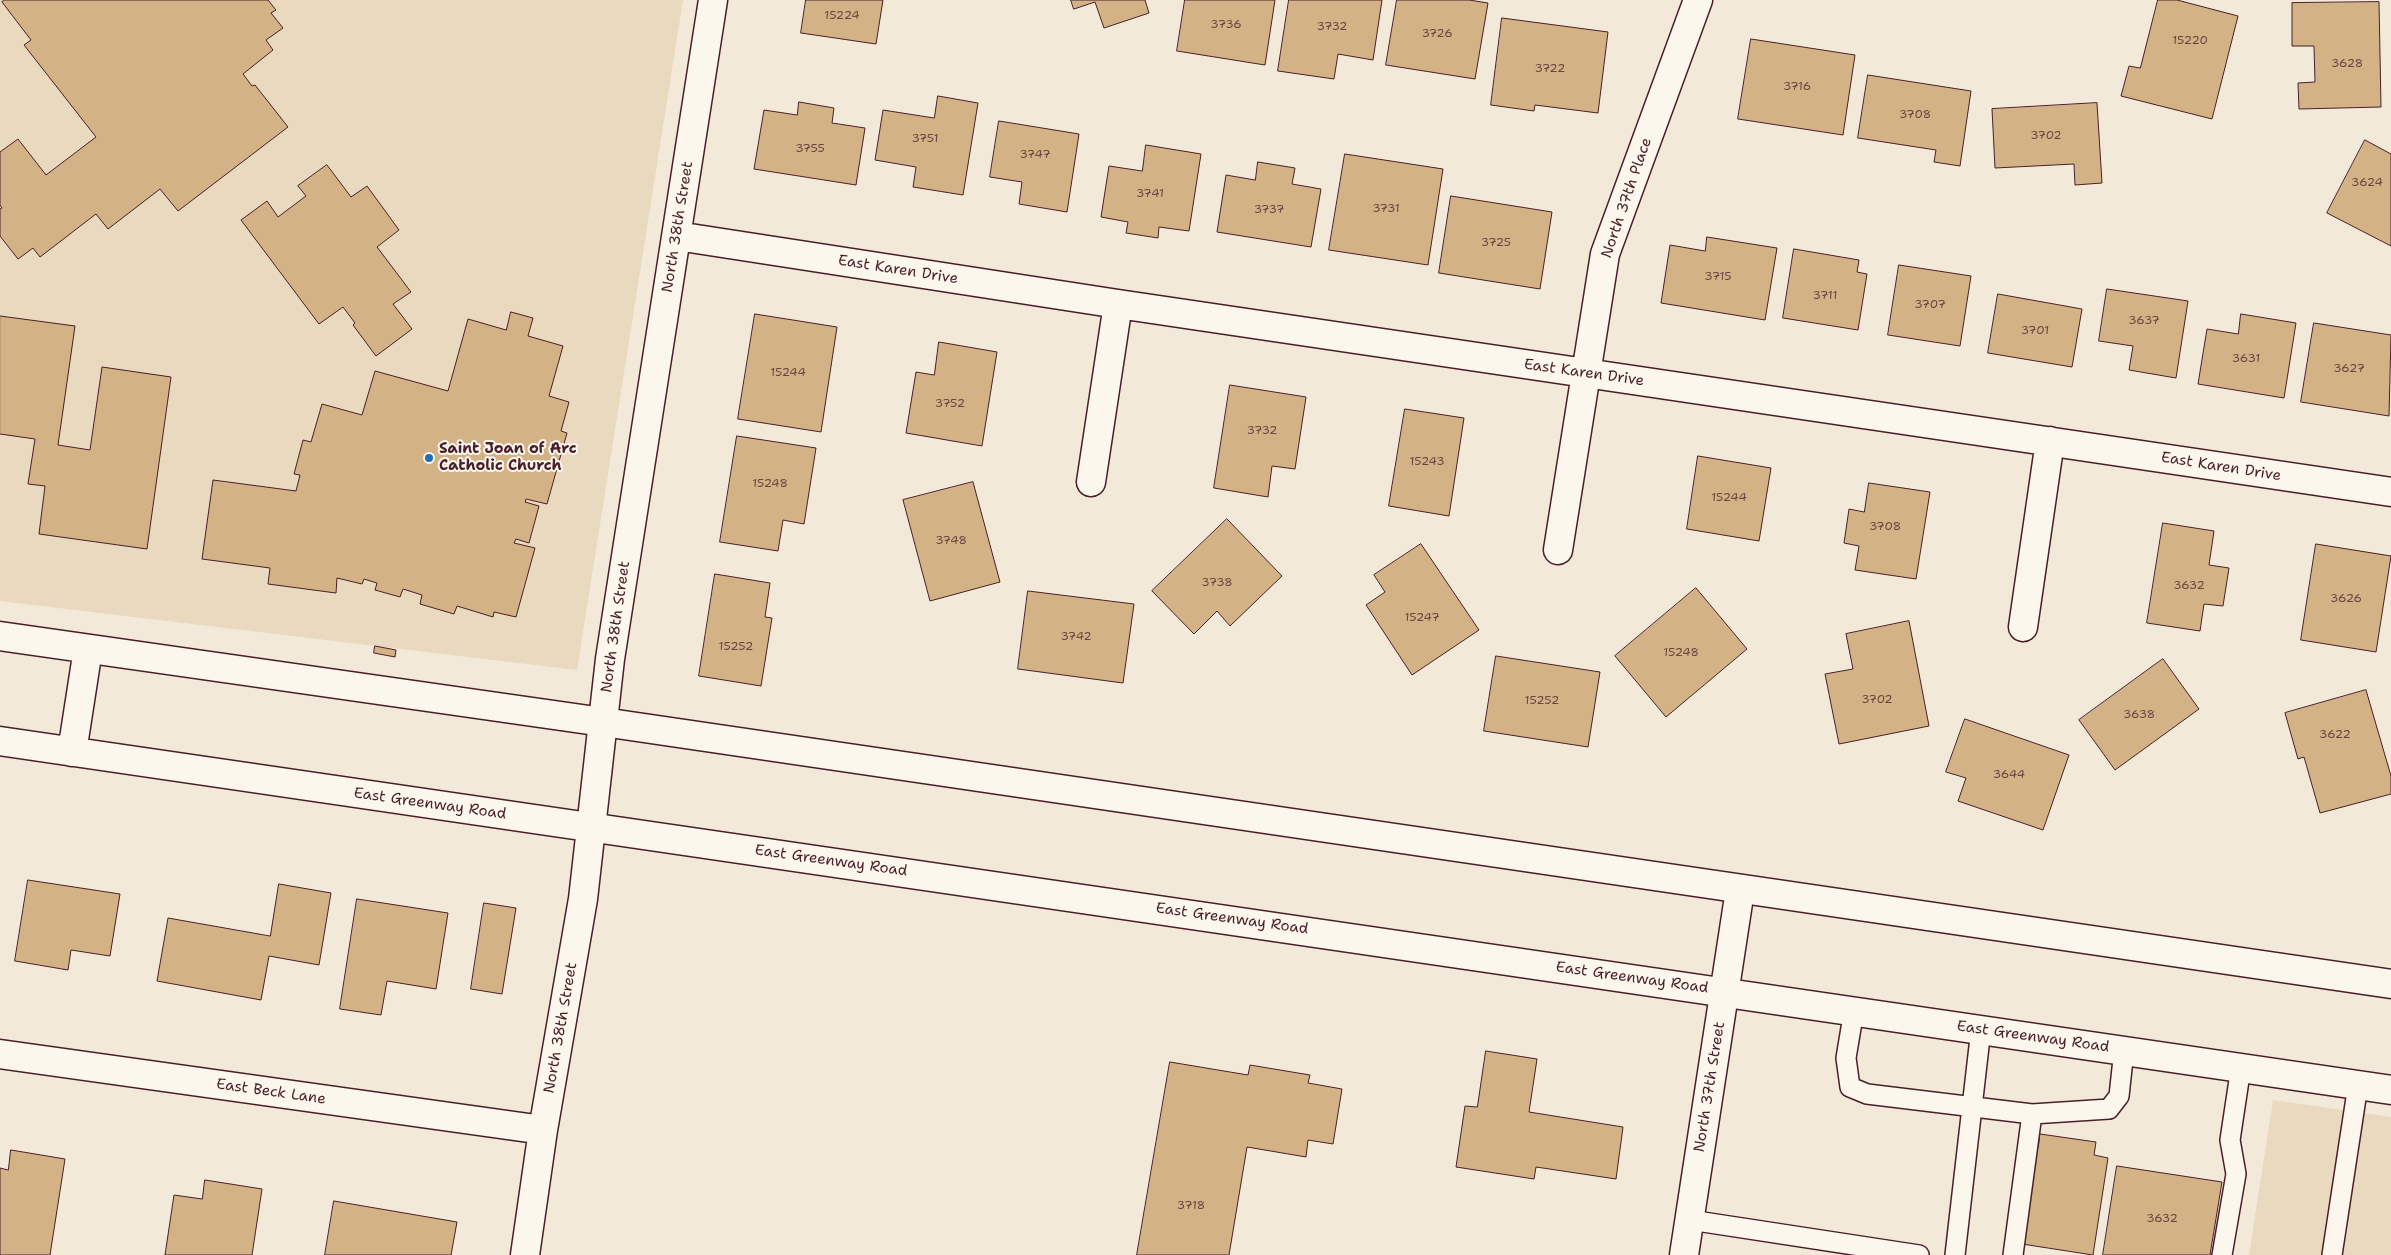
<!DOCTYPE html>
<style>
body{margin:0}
canvas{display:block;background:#f3e9d8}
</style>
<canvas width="2391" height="1255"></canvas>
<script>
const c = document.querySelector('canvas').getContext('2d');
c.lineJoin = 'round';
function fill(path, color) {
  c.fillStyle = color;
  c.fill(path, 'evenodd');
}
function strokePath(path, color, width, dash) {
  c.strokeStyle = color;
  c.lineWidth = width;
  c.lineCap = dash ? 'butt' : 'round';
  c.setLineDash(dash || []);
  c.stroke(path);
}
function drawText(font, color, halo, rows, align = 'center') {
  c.font = font + ' "Shantell Sans",sans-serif';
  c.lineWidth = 4;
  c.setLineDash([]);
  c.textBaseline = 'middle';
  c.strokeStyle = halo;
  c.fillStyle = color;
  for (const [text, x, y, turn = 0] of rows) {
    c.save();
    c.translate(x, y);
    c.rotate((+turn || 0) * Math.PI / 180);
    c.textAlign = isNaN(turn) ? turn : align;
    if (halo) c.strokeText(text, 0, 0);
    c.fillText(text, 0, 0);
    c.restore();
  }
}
fill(new Path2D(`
 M0,0H683L577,670L0,601Z
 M2273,1100L2391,1117V1255H2249Z`), '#e9d9bf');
const building = new Path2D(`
 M5,0H268L276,10L271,13L283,28L266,40L273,50L243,74L252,86L255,85L288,127L178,211L160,189L108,229L96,214L40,257L33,248L18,259L0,236V209L2,208L0,205V152L18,139L46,175L96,137L24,45L31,40L2,2Z
 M806,0H883L876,44L801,33Z
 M1071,0H1145L1149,13L1104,28L1095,2L1074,9Z
 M1185,0H1275L1265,65L1177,51Z
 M1289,0H1382L1373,60L1338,54L1334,79L1278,71Z
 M1397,0H1469L1488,3L1475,79L1386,65Z
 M2158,0H2177L2238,16L2212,119L2121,96L2129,66L2140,68Z
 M2379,2L2381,107L2299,109L2298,83L2315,82L2314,46H2292V3Z
 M1502,18L1608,32L1598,113L1535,105L1534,111L1491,105Z
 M1751,39L1855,55L1843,135L1738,119Z
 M1868,75L1971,91L1960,166L1934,162L1936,150L1858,138Z
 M938,96L978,103L963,195L913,187L916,167L875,160L883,110L934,118Z
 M799,102L834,108L832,123L865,128L856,185L754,169L764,110L797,115Z
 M2097,103L2102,183L2075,185L2074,164L1995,168L1992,109Z
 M999,121L1079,134L1067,212L1019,204L1022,182L990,177Z
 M2365,140L2391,154V246L2327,213Z
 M1146,145L1201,154L1189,231L1159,227L1158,238L1126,233L1128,222L1101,217L1109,166L1142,171Z
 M1345,154L1443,169L1428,265L1329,250Z
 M1258,162L1295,168L1292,184L1321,189L1311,247L1217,232L1226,175L1255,180Z
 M327,165L351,197L367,186L399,230L377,247L411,292L393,304L412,329L376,356L353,325L355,323L343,307L319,324L241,220L267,201L278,217L306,196L298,186Z
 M1451,196L1552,212L1540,289L1439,273Z
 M1707,237L1777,248L1765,320L1661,303L1670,245L1705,251Z
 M1794,249L1859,260L1857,272L1867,274L1858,330L1783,318Z
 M1899,265L1971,276L1960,346L1888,335Z
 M2107,289L2188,301L2176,378L2129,370L2133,346L2099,341Z
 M1998,294L2082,309L2072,367L1988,353Z
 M511,312L533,318L528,336L563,346L549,396L569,402L561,431L567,433L547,504L526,499L525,502L539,506L529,543L516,539L514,543L535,548L516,617L494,612L493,617L457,606L454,614L420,604L422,595L403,589L400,597L375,590L377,583L364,579L362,584L337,578L336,593L268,584L270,568L202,559L213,480L296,491L300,475L294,474L303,440L311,442L322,404L362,415L375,371L448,391L468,319L506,330Z
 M755,314L837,327L821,432L738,419Z
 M2241,314L2296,323L2284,398L2198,384L2207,329L2238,334Z
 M0,316L75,326L58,445L90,450L102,367L171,377L147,549L39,534L45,486L28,484L35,439L0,434Z
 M2314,323L2391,335L2389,416L2301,402Z
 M939,342L997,352L982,446L906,433L916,372L934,375Z
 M1230,385L1306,397L1295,469L1272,466L1268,497L1214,488Z
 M1405,409L1464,418L1449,516L1389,506Z
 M737,436L816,448L804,524L783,520L778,551L720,542Z
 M1698,456L1771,468L1759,541L1687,529Z
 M973,482L1000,582L930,601L903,500Z
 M1869,483L1930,492L1916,579L1855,570L1859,546L1844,543L1849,509L1864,512Z
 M1227,519L1282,576L1230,626L1217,611L1194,634L1152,591Z
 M2163,523L2214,531L2209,565L2229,568L2223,606L2204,604L2200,631L2147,623Z
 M1421,544L1479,630L1412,675L1366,605L1385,592L1374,575Z
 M2316,544L2391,556L2376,652L2301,640Z
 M715,574L770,583L765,617L772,618L761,686L699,676Z
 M1696,588L1747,649L1666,717L1615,656Z
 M1028,591L1134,604L1123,683L1018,669Z
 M1909,621L1929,726L1839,744L1825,674L1853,669L1846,634Z
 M375,646L396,650L395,657L374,653Z
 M1496,656L1600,672L1588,747L1484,731Z
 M2163,659L2199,709L2115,770L2079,720Z
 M2366,690L2391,776V794L2320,813L2304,757L2298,759L2285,713Z
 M1965,719L2069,755L2043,830L1958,801L1966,778L1946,772Z
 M28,880L120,894L110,956L71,950L68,970L15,961Z
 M279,884L331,893L319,965L269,956L261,1000L157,981L168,918L270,936Z
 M357,899L448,913L436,989L387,981L381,1015L340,1009Z
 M484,903L516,908L502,994L471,989Z
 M1486,1051L1537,1059L1529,1112L1623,1127L1616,1179L1536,1167L1534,1179L1456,1167L1465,1106L1477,1107Z
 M1170,1062L1248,1075L1250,1065L1310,1075L1308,1083L1342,1089L1333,1144L1308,1140L1306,1157L1247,1147L1229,1255H1137Z
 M2040,1134L2096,1142L2094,1155L2108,1158L2093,1255L2022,1244L2036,1147H2038Z
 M11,1150L65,1159L50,1255H0V1168L8,1170Z
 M2117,1166L2222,1182L2210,1255H2103Z
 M205,1180L262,1189L252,1255H165L174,1195L202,1199Z
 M334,1201L457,1222L451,1255H325Z`);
fill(building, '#d3b386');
strokePath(building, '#4a1f2b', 1);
const lane = new Path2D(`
 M1854,1010L1846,1058L1850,1087L1867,1094L2032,1114
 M1690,1220L1919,1255
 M1955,1255L1981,1029
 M2013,1255L2032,1114L2109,1109L2119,1096L2124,1050
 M2222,1255L2236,1174L2230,1140L2241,1067
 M2332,1255L2358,1085`);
const street = new Path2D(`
 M677,236L1118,304L2391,492
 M1091,482L1118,304
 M1558,550L1605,254L1698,0
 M2023,627L2050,441
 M0,1054L543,1130
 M525,1255L543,1130L583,899L610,659L713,0
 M1684,1255L1740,890`);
const secondary = new Path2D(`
 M0,636L603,722L2391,984
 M0,741L2391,1090
 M72,752L88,649`);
strokePath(lane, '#4a1f2b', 22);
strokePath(street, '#4a1f2b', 31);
strokePath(secondary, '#4a1f2b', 31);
strokePath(lane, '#fbf7ec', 19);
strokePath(street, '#fbf7ec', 28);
strokePath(secondary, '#fbf7ec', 28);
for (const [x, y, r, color] of [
 [429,458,5,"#1f6fb2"]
]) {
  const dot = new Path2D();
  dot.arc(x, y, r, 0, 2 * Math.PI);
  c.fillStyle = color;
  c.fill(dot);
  strokePath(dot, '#fbf7ec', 2);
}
drawText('12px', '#6c4442', null, [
 ["15224",842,16],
 ["3736",1226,25],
 ["3732",1332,27],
 ["3726",1437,34],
 ["15220",2190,41],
 ["3628",2347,64],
 ["3722",1550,69],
 ["3716",1797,87],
 ["3708",1915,115],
 ["3702",2046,136],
 ["3751",925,139],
 ["3755",810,149],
 ["3747",1035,155],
 ["3624",2367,183],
 ["3741",1150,194],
 ["3731",1386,209],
 ["3737",1269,210],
 ["3725",1496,243],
 ["3715",1718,277],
 ["3711",1825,296],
 ["3707",1930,305],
 ["3637",2144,321],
 ["3701",2035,331],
 ["3631",2246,359],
 ["3627",2349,369],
 ["15244",788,373],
 ["3752",950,404],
 ["3732",1262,431],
 ["15243",1427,462],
 ["15248",770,484],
 ["15244",1729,498],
 ["3708",1885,527],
 ["3748",951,541],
 ["3738",1217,583],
 ["3632",2189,586],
 ["3626",2346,599],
 ["15247",1422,618],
 ["3742",1076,637],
 ["15252",736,647],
 ["15248",1681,653],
 ["3702",1877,700],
 ["15252",1542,701],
 ["3638",2139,715],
 ["3622",2335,735],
 ["3644",2009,775],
 ["3718",1191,1206],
 ["3632",2162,1219]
]);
drawText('15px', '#4a1f2b', '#fbf7ec', [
 ["North 37th Place",1627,198,-71],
 ["North 38th Street",678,227,-81],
 ["East Karen Drive",898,270,9],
 ["East Karen Drive",1584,373,8],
 ["East Karen Drive",2221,467,9],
 ["North 38th Street",616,627,-82],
 ["East Greenway Road",430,804,8],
 ["East Greenway Road",831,861,8],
 ["East Greenway Road",1232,919,8],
 ["East Greenway Road",1632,978,8],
 ["North 38th Street",561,1028,-80],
 ["East Greenway Road",2033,1037,8],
 ["North 37th Street",1710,1087,-81],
 ["East Beck Lane",271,1092,8]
]);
drawText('bold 15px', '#4a1f2b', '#fbf7ec', [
 ["Saint Joan of Arc",439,449],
 ["Catholic Church",439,466]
], 'left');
</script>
